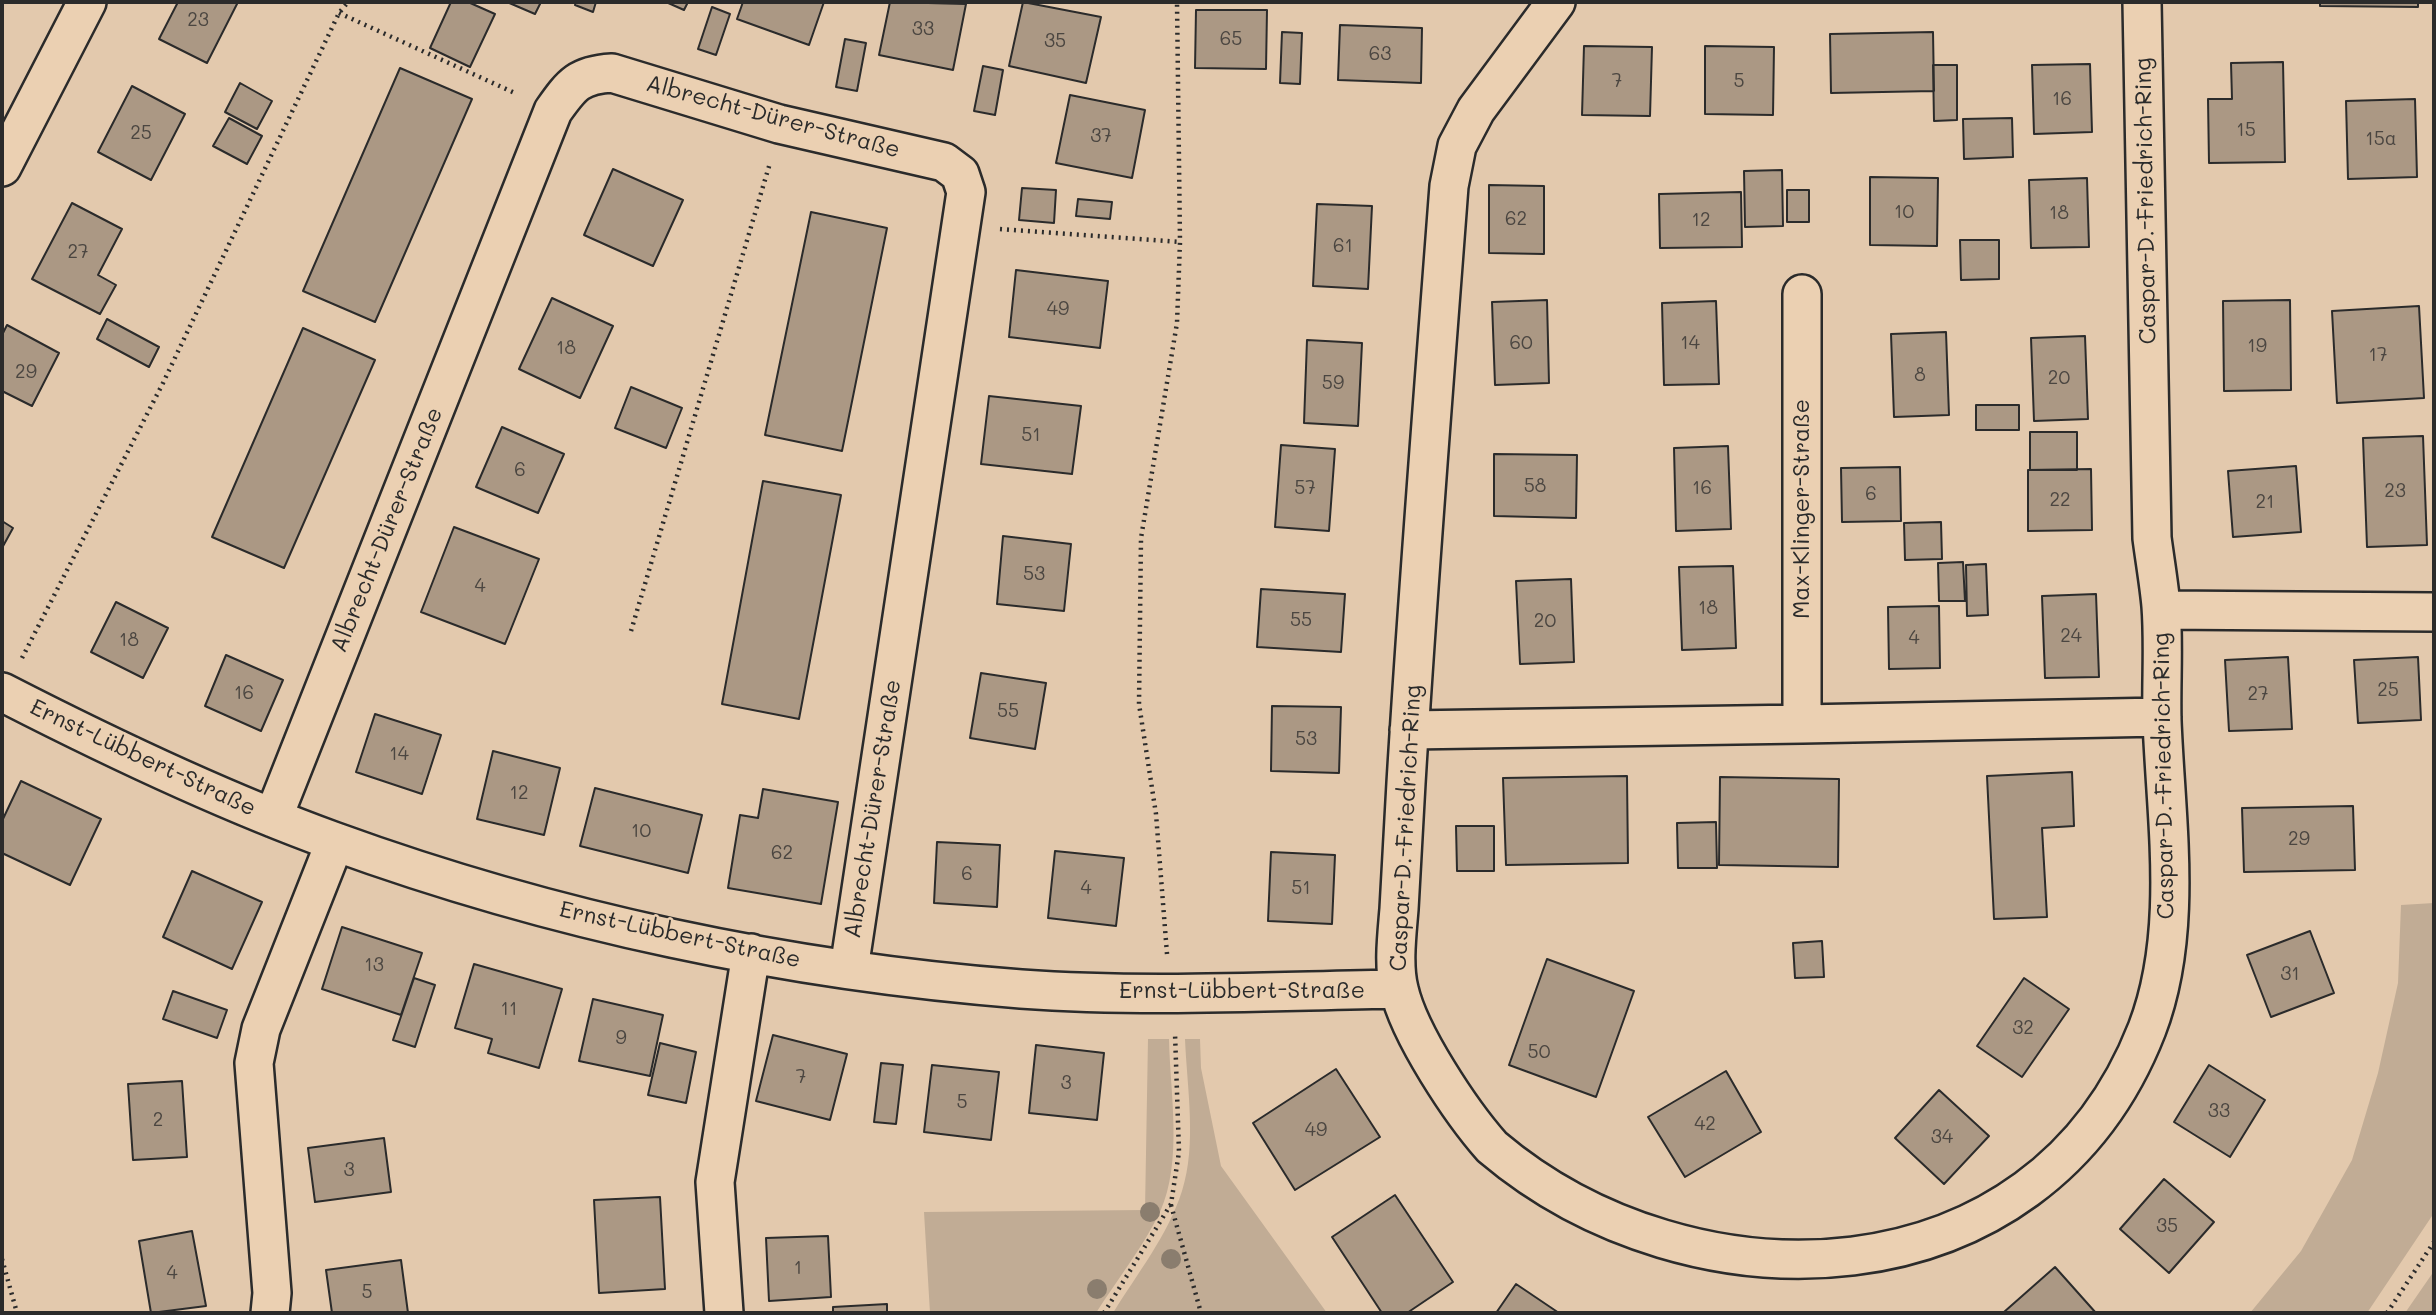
<!DOCTYPE html>
<meta charset="utf-8">
<style>
body{margin:0}
#map{position:relative;width:2436px;height:1315px;overflow:hidden;background:#e3c9ad;font-family:Mali,sans-serif}
canvas{display:block}
.frame{position:absolute;inset:0;border:4px solid #2b2b2b;pointer-events:none}
</style>
<div id="map">
<canvas width="2436" height="1315"></canvas>
<div class="frame"></div>
</div>
<script>
const c = document.querySelector('canvas').getContext('2d');
c.lineJoin = 'round';
function fill(path, color) {
  c.fillStyle = color;
  c.fill(path, 'evenodd');
}
function strokePath(path, color, width, dash) {
  c.strokeStyle = color;
  c.lineWidth = width;
  c.lineCap = dash ? 'butt' : 'round';
  c.setLineDash(dash || []);
  c.stroke(path);
}
function drawText(font, color, halo, rows, align = 'center') {
  c.font = font + ' Mali,sans-serif';
  c.lineWidth = 5;
  c.setLineDash([]);
  c.textBaseline = 'middle';
  c.strokeStyle = halo;
  c.fillStyle = color;
  for (const [text, x, y, turn = 0] of rows) {
    c.save();
    c.translate(x, y);
    c.rotate((+turn || 0) * Math.PI / 180);
    c.textAlign = isNaN(turn) ? turn : align;
    if (halo) c.strokeText(text, 0, 0);
    c.fillText(text, 0, 0);
    c.restore();
  }
}
fill(new Path2D(`
 M2434,903V1213L2367,1313H2250L2301,1251L2352,1160L2378,1073L2398,983L2401,905Z
 M1148,1039H1169C1170,1093 1183,1161 1160,1212C1143,1247 1117,1280 1096,1313H930L924,1212L1145,1210Z
 M1185,1039H1200L1201,1068L1221,1166L1327,1313H1113C1137,1274 1168,1235 1182,1191C1197,1144 1187,1088 1185,1039Z
 M2434,1271V1313H2405Z`), '#c1ac95');
const building = new Path2D(`
 M178,2H238L207,63L159,39Z
 M451,2H468L495,14L470,67L430,48Z
 M507,2H541L535,14Z
 M576,2H596L593,12L575,5Z
 M666,2H688L684,10Z
 M743,2H824L809,45L737,19Z
 M890,2L966,4L953,70L879,55Z
 M1023,2L1101,17L1086,83L1009,66Z
 M2320,2H2418V7L2320,6Z
 M712,7L730,14L716,55L698,49Z
 M1196,10H1267L1266,69L1195,68Z
 M1340,25L1422,28L1421,83L1338,80Z
 M1282,32L1302,33L1300,84L1280,83Z
 M1933,32L1934,91L1831,93L1830,34Z
 M845,39L866,43L857,91L836,87Z
 M1584,46L1652,47L1650,116L1582,115Z
 M1705,46L1774,47L1773,115L1705,114Z
 M2283,62L2285,162L2209,163L2208,99H2232L2231,63Z
 M2090,64L2092,132L2034,134L2032,65Z
 M1933,65H1957V120L1934,121Z
 M983,66L1003,70L995,115L974,111Z
 M400,68L472,99L375,322L303,291Z
 M240,83L272,101L257,129L225,112Z
 M132,86L185,114L151,180L98,152Z
 M1070,95L1145,110L1132,178L1056,163Z
 M2415,99L2417,177L2348,179L2346,101Z
 M229,118L262,136L247,164L213,146Z
 M2012,118L2013,157L1964,159L1963,119Z
 M613,169L683,200L653,266L584,235Z
 M1782,170L1783,226L1745,227L1744,171Z
 M1870,177L1938,178L1937,246L1870,245Z
 M2087,178L2089,247L2031,248L2029,180Z
 M1489,185L1544,186V254L1489,253Z
 M1022,188L1056,190L1054,223L1019,220Z
 M1787,190H1809V222H1787Z
 M1741,192L1742,247L1660,248L1659,194Z
 M1078,199L1112,202L1110,219L1076,216Z
 M72,203L122,229L98,275L116,285L100,314L32,279Z
 M1317,204L1372,206L1368,289L1313,286Z
 M811,212L887,228L842,451L765,435Z
 M1960,240H1999V279L1961,280Z
 M1016,270L1108,281L1100,348L1009,337Z
 M552,298L613,326L580,398L519,369Z
 M1547,300L1549,383L1495,385L1492,302Z
 M2290,300L2291,390L2224,391L2223,301Z
 M1716,301L1719,384L1664,385L1662,303Z
 M2419,306L2424,398L2337,403L2332,311Z
 M107,319L159,347L149,367L97,339Z
 M7,325L59,353L32,406L2,391V335Z
 M303,328L375,360L284,568L212,537Z
 M1946,332L1949,415L1894,417L1891,334Z
 M2085,336L2088,419L2034,421L2031,338Z
 M1307,340L1362,343L1358,426L1304,423Z
 M631,387L682,408L666,448L615,428Z
 M989,396L1081,406L1072,474L981,464Z
 M1976,405H2019V430H1976Z
 M502,427L564,454L538,513L476,487Z
 M2030,432H2077V470H2030Z
 M2423,436L2427,545L2367,547L2363,438Z
 M1281,445L1335,449L1329,531L1275,527Z
 M1728,446L1731,529L1676,531L1674,448Z
 M1494,454L1577,455L1576,518L1494,516Z
 M2296,466L2301,532L2233,537L2228,471Z
 M1900,467L1901,521L1842,522L1841,468Z
 M2091,469L2092,530L2028,531V470Z
 M763,481L841,495L799,719L722,704Z
 M2,521L13,528L2,548Z
 M1941,522L1942,559L1905,560L1904,523Z
 M454,527L539,559L505,644L421,612Z
 M1003,536L1071,544L1064,611L997,604Z
 M1963,562L1965,601H1939L1938,563Z
 M1986,564L1988,615L1967,616L1966,565Z
 M1733,566L1736,648L1682,650L1679,567Z
 M1571,579L1574,662L1520,664L1516,581Z
 M1261,589L1345,594L1341,652L1257,647Z
 M2096,594L2099,677L2045,678L2042,596Z
 M116,602L168,628L143,678L91,652Z
 M1939,606L1940,668L1889,669L1888,607Z
 M226,655L283,680L261,731L205,706Z
 M2288,657L2292,729L2229,731L2225,660Z
 M2418,657L2421,720L2358,723L2354,660Z
 M981,673L1046,683L1035,749L970,738Z
 M1272,706L1341,707L1339,773L1271,771Z
 M375,714L441,735L422,794L356,772Z
 M493,751L560,768L544,835L477,819Z
 M2072,772L2074,826L2042,828L2047,917L1994,919L1987,776Z
 M1627,776L1628,863L1506,865L1503,778Z
 M1720,777L1839,779L1838,867L1719,865Z
 M21,781L101,819L70,885L2,853V821Z
 M595,788L702,815L688,873L580,846Z
 M763,789L838,802L821,904L728,888L740,815L758,818Z
 M2353,806L2355,870L2244,872L2242,808Z
 M1716,822L1717,868H1678L1677,823Z
 M1456,826H1494V871H1457Z
 M937,842L1000,845L997,907L934,903Z
 M1055,851L1124,858L1116,926L1048,918Z
 M1271,852L1335,855L1332,924L1268,921Z
 M192,871L262,902L232,969L163,937Z
 M342,927L422,953L401,1015L322,989Z
 M2310,931L2334,993L2271,1017L2247,955Z
 M1822,941L1824,977L1795,978L1793,943Z
 M1547,959L1634,991L1596,1097L1509,1065Z
 M474,964L562,989L539,1068L488,1053L492,1039L455,1028Z
 M414,978L435,985L415,1047L393,1040Z
 M2024,978L2069,1009L2022,1077L1977,1046Z
 M173,991L227,1010L217,1038L163,1019Z
 M593,999L663,1015L650,1076L579,1061Z
 M773,1035L847,1054L830,1120L756,1101Z
 M660,1043L696,1052L686,1103L648,1095Z
 M1036,1045L1104,1053L1097,1120L1029,1113Z
 M881,1063L903,1065L896,1124L874,1122Z
 M932,1065L999,1072L991,1140L924,1132Z
 M2209,1065L2265,1100L2230,1157L2174,1122Z
 M1336,1069L1380,1137L1295,1190L1253,1123Z
 M1726,1071L1761,1132L1685,1177L1648,1117Z
 M182,1081L187,1157L133,1160L128,1084Z
 M1939,1090L1989,1136L1944,1184L1895,1138Z
 M384,1138L391,1192L315,1202L308,1148Z
 M2164,1179L2214,1222L2169,1273L2120,1229Z
 M1395,1195L1453,1282L1407,1313H1382L1332,1237Z
 M660,1197L665,1289L599,1293L594,1200Z
 M192,1231L206,1306L151,1313L139,1241Z
 M828,1236L831,1297L769,1301L766,1238Z
 M401,1260L408,1313H332L326,1270Z
 M2055,1267L2096,1313H2005L2004,1312Z
 M1516,1284L1559,1313H1496Z
 M887,1304V1313H833V1307Z`);
fill(building, '#ab9884');
strokePath(building, '#2b2b2b', 2);
const minor = new Path2D(`
 M1556,2L1476,110L1457,146L1449,186C1434,385 1418,584 1406,783C1404,825 1401,867 1399,909C1397,934 1393,965 1399,989C1409,1034 1461,1112 1492,1147C1690,1315 2038,1309 2147,1029C2184,933 2166,822 2162,721C2161,683 2164,645 2161,606C2159,584 2155,561 2152,538L2142,2
 M2,167L87,2
 M2162,610L2434,612
 M2,692C109,747 220,800 333,841C553,921 788,971 1021,989C1146,998 1273,991 1399,989
 M1802,724L2162,717
 M1409,730L1802,724V294
 M273,818L553,111C572,84 579,75 612,73L779,124L944,162L960,174L966,192L849,969
 M270,1313L272,1293L254,1063L261,1029L335,842
 M724,1313L715,1182L751,953`);
strokePath(minor, '#2b2b2b', 42);
strokePath(new Path2D(`
 M339,13L517,94
 M1000,229L1180,242
 M631,631L770,163
 M22,658L163,383L339,13L348,2
 M1167,954L1156,814L1139,704L1141,538L1177,323L1180,242L1177,2
 M1171,1205L1201,1313
 M2,1259L17,1313
 M1104,1313L1171,1204L1179,1152L1175,1033
 M2387,1313L2434,1242`), '#2b2b2b', 4.5, [2, 5]);
strokePath(minor, '#ebd0b2', 37);
c.fillStyle = '#8a7d6e';
for (const [x, y] of [
 [1150,1212],
 [1171,1259],
 [1097,1289]
]) {
  c.beginPath();
  c.arc(x, y, 10, 0, 2 * Math.PI);
  c.fill();
}
drawText('19px', '#4b4641', null, [
 ["23",198,20],
 ["33",923,29],
 ["65",1231,39],
 ["35",1055,41],
 ["63",1380,54],
 ["7",1617,81],
 ["5",1739,81],
 ["16",2062,99],
 ["15",2246,130],
 ["25",141,133],
 ["37",1101,136],
 ["15a",2381,139],
 ["10",1904,212],
 ["18",2059,213],
 ["62",1516,219],
 ["12",1701,220],
 ["61",1343,246],
 ["27",78,252],
 ["49",1058,309],
 ["60",1521,343],
 ["14",1690,343],
 ["19",2257,346],
 ["18",566,348],
 ["17",2378,355],
 ["29",26,372],
 ["8",1920,375],
 ["20",2059,378],
 ["59",1333,383],
 ["51",1031,435],
 ["6",520,470],
 ["58",1535,486],
 ["57",1305,488],
 ["16",1702,488],
 ["23",2395,491],
 ["6",1871,494],
 ["22",2060,500],
 ["21",2265,502],
 ["53",1034,574],
 ["4",480,586],
 ["18",1708,608],
 ["55",1301,620],
 ["20",1545,621],
 ["24",2071,636],
 ["4",1914,638],
 ["18",129,640],
 ["25",2388,690],
 ["16",244,693],
 ["27",2258,694],
 ["55",1008,711],
 ["53",1306,739],
 ["14",399,754],
 ["12",519,793],
 ["10",641,831],
 ["29",2299,839],
 ["62",782,853],
 ["6",967,874],
 ["4",1086,888],
 ["51",1301,888],
 ["13",374,965],
 ["31",2290,974],
 ["11",509,1009],
 ["32",2023,1028],
 ["9",621,1038],
 ["50",1539,1052],
 ["7",801,1077],
 ["3",1066,1083],
 ["5",962,1102],
 ["33",2219,1111],
 ["2",158,1120],
 ["42",1705,1124],
 ["49",1316,1130],
 ["34",1942,1137],
 ["3",349,1170],
 ["35",2167,1226],
 ["1",798,1268],
 ["4",172,1273],
 ["5",367,1292]
]);
drawText('23px', '#2b2b2b', '#ebd0b2', [
 ["Albrecht-Dürer-Straße",773,117,15],
 ["Caspar-D.-Friedrich-Ring",2146,201,-91],
 ["Max-Klinger-Straße",1802,509,-90],
 ["Albrecht-Dürer-Straße",387,530,-68],
 ["Ernst-Lübbert-Straße",143,758,25],
 ["Caspar-D.-Friedrich-Ring",2164,776,-91],
 ["Albrecht-Dürer-Straße",873,809,-81],
 ["Caspar-D.-Friedrich-Ring",1406,828,-87],
 ["Ernst-Lübbert-Straße",680,935,12],
 ["Ernst-Lübbert-Straße",1242,991]
]);
</script>
